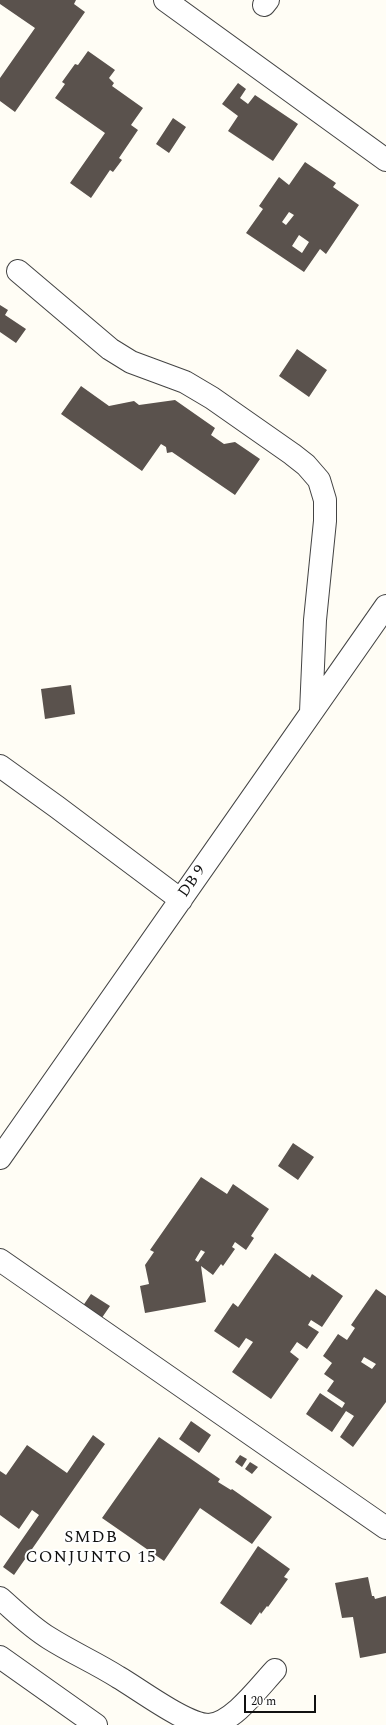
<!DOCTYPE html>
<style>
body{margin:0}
#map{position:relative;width:386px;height:1725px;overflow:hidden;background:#fffdf5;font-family:Spectral,serif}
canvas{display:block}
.scale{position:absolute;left:244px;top:1695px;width:72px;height:18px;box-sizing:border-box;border:2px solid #111;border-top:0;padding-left:5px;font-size:12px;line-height:14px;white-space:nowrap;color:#111;-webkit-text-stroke:3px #fff;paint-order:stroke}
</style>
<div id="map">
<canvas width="386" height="1725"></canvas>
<div class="scale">20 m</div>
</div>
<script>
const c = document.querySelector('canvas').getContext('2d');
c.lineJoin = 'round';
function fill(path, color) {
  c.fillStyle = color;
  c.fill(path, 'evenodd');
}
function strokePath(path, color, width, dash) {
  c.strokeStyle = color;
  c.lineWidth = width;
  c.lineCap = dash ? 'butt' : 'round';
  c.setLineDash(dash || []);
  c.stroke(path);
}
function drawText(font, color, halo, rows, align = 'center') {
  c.font = font + ' Spectral,serif';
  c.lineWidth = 4;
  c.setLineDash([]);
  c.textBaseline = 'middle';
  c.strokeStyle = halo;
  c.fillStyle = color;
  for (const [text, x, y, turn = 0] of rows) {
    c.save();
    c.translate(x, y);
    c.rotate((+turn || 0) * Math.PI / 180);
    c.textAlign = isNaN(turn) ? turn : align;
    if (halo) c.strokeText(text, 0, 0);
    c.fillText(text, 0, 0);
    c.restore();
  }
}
fill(new Path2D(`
 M0,0H76L74,4L85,12L15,112L0,101V78L35,28L0,4Z
 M88,51L115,70L109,78L114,83L112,86L143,108L131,125L138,130L119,158L122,160L113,172L110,170L91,198L70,183L105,133L55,98L65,84L62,82L75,64L78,65Z
 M238,83L246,89L240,98L248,104L255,95L298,124L273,161L228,131L238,116L222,104Z
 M173,118L186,127L169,153L156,144Z
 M305,162L336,183L333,187L359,205L326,254L320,249L304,272L246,233L263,209L259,206L279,177L289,185ZM289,212L294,215L286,225L282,222ZM299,235L309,242L302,253L292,246Z
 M0,305L8,310L5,315L26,329L16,343L0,332Z
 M297,349L327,370L309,397L279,376Z
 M81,386L109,406L134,401L139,405L175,400L215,428L211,435L224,444L235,442L260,459L235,495L172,452L167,453L166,447L161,444L142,471L61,414Z
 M71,685L75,714L45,719L41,689Z
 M293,1143L314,1157L298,1180L278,1166Z
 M201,1177L227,1194L233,1184L269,1209L251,1236L254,1238L246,1250L235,1242L232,1247L235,1249L223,1266L221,1264L213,1275L201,1266L206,1302L145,1313L140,1286L149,1284L145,1265L154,1252L150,1250ZM201,1250L205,1252L198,1262L195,1260Z
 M275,1253L310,1278L312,1274L343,1296L322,1327L311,1320L308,1325L319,1332L307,1349L297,1342L290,1352L299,1359L271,1399L232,1372L253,1342L246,1338L239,1348L214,1331L233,1303L238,1307Z
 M376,1289L386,1296V1402L353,1447L340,1437L354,1416L346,1411L332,1432L306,1414L320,1393L342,1408L345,1403L327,1391L334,1381L324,1374L332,1363L323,1356L338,1334L347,1340L355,1328L351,1325ZM364,1357L376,1364L372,1369L361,1362Z
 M91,1294L110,1306L97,1325L76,1316Z
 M191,1421L211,1435L199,1453L179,1439Z
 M93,1435L105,1444L14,1575L3,1567L39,1515L32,1510L19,1529L0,1515V1471L6,1475L27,1445L67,1473Z
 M159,1437L220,1479L218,1482L231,1490L232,1489L272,1517L252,1544L200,1508L164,1561L102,1518Z
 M240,1455L247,1459L242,1467L235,1462Z
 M250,1462L258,1467L252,1474L245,1469Z
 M258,1546L290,1569L284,1577L288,1579L268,1607L267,1606L261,1614L260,1612L251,1625L220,1603Z
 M368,1577L372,1596H374L375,1599L386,1596V1653L360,1658L353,1617L342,1618L335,1583Z`), '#5a524d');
const minor = new Path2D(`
 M165,0L386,160
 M264,5L268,0
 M18,271L110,349L131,362L185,382L212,398L292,454L306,465L319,480L325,500V521L315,620L311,712
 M0,766L57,807L181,900
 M0,1158L386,606
 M0,1260L386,1528
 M0,1598C16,1612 31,1627 49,1638C71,1652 96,1663 118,1677C139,1689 186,1725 209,1725C233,1723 259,1687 275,1670
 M0,1657L96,1725`);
strokePath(minor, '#444', 24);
strokePath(minor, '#fff', 22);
drawText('16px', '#111', '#fff', [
 ["DB 9",193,882,-55]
]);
c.letterSpacing = '1px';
drawText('17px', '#111', '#fff', [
 ["SMDB",91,1539],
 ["CONJUNTO 15",91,1559]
]);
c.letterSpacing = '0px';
</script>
